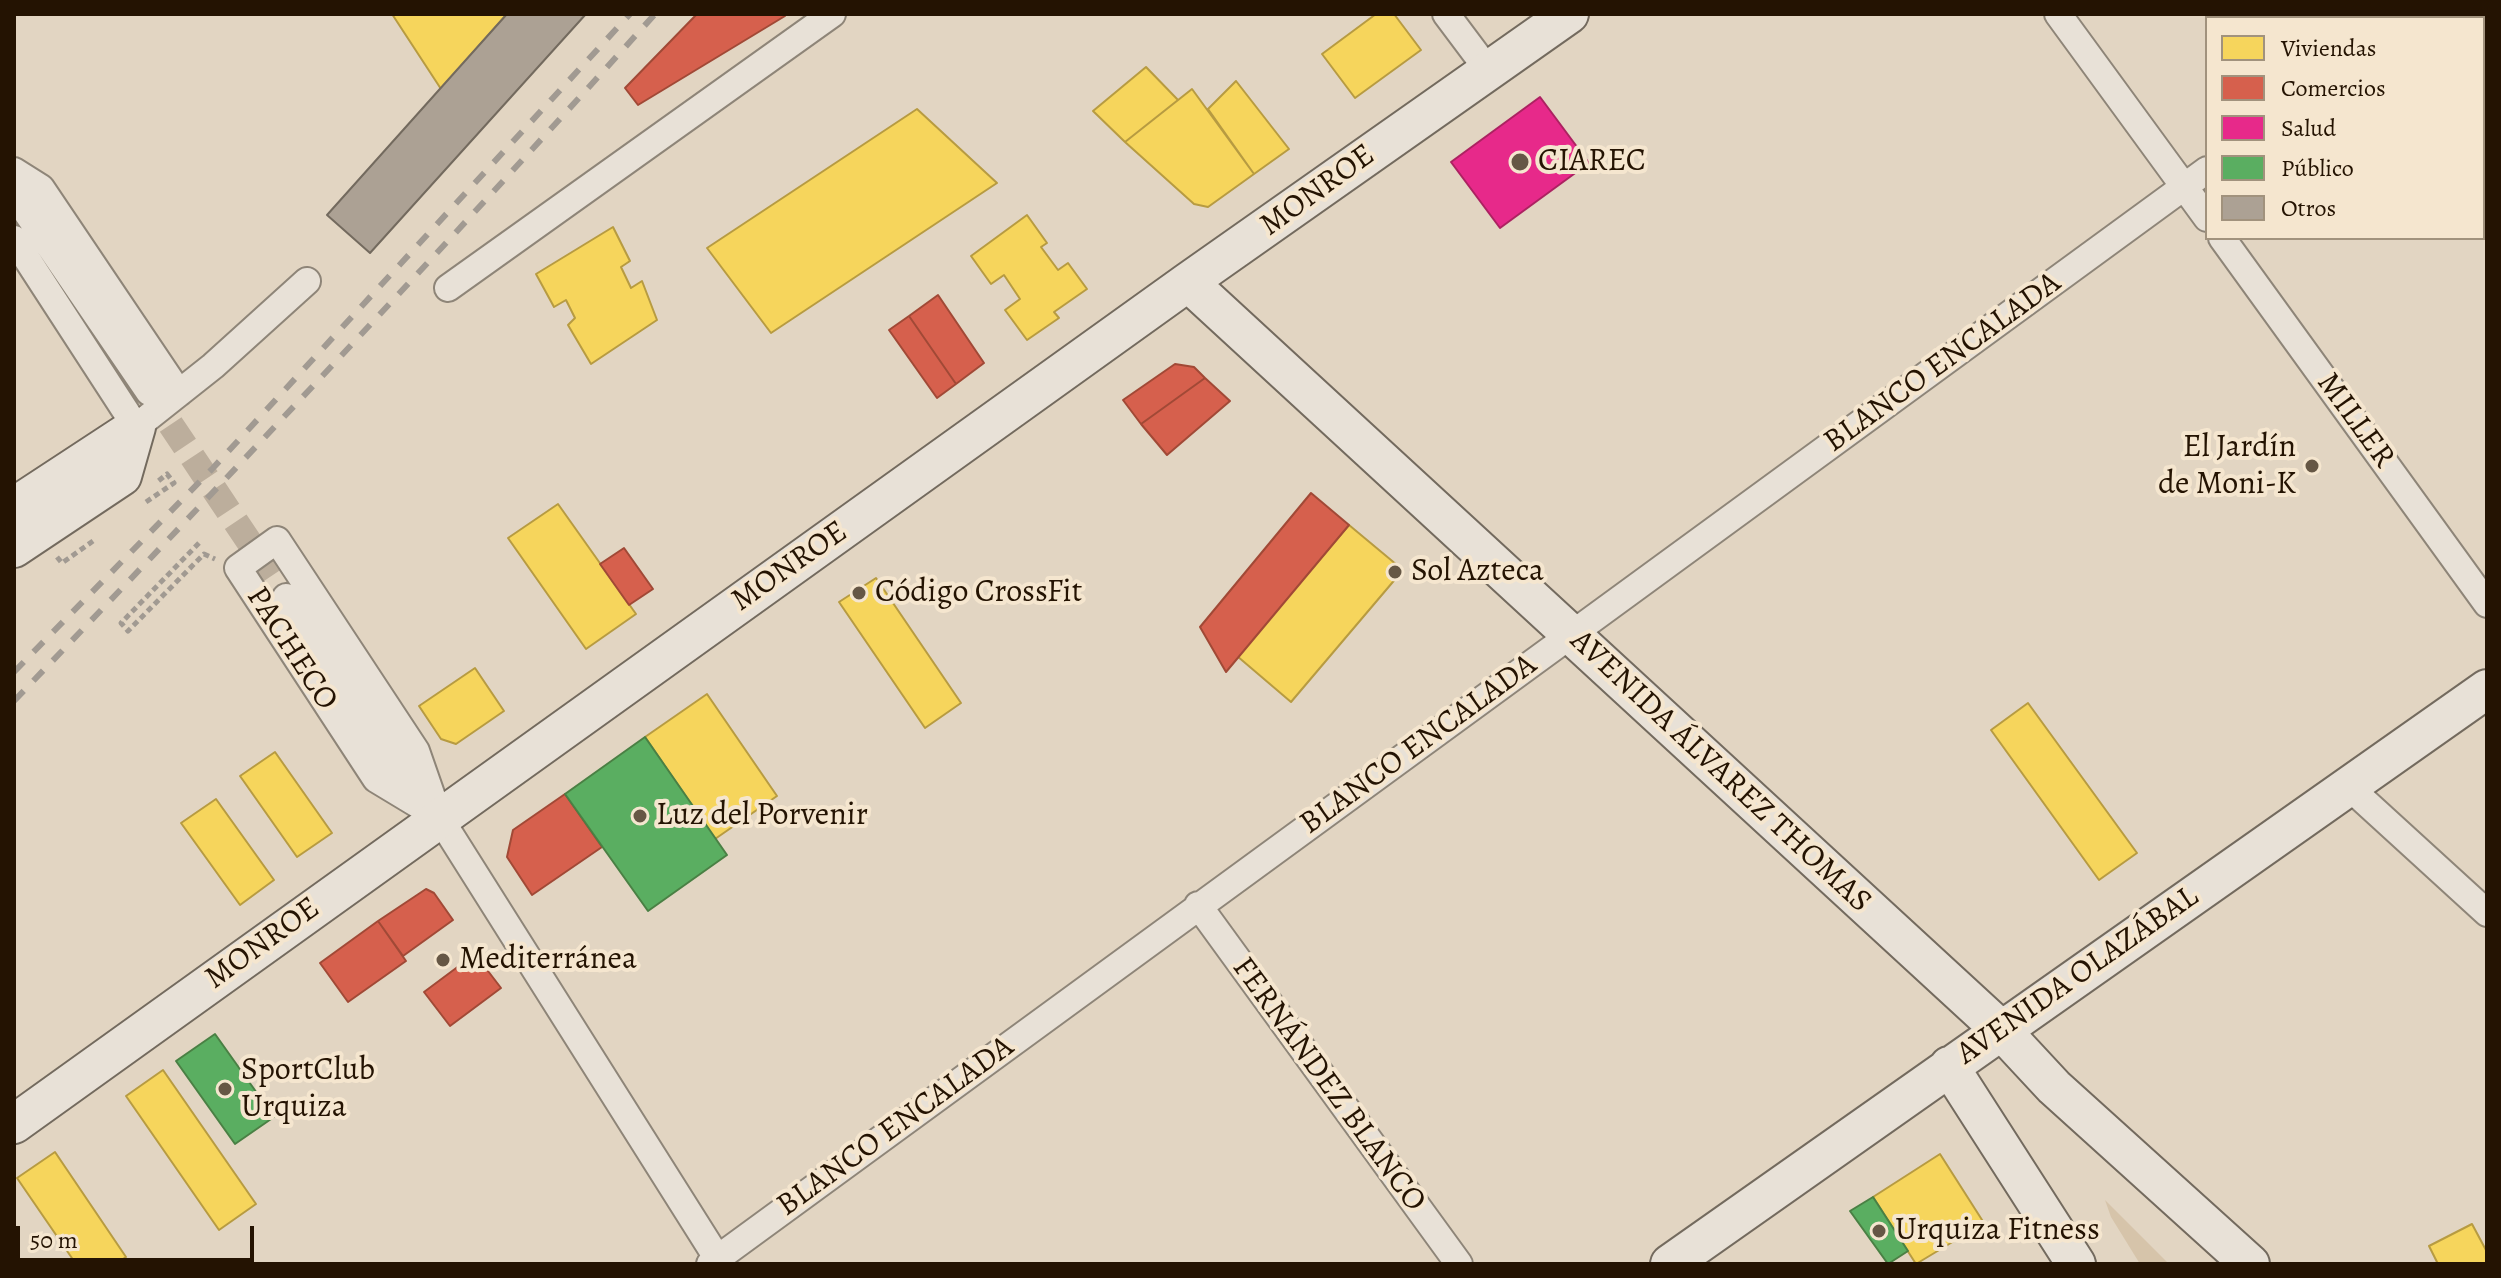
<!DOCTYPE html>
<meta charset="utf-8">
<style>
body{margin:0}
#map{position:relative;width:2501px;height:1278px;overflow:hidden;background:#e2d5c2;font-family:Alegreya,serif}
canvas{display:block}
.frame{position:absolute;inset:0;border:16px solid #241302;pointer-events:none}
.legend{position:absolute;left:2205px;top:16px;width:280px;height:224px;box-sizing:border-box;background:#f5e6cf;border:2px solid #a1927d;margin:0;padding:10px 14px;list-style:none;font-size:24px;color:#241302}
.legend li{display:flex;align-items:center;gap:16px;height:40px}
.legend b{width:40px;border:2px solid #a1927d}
.scale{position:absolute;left:16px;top:1226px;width:238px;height:36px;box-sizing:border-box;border:4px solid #241302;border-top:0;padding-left:10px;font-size:24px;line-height:28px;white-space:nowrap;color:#241302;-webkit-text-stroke:6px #f5e6cf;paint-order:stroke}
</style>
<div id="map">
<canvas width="2501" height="1278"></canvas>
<div class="frame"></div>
<ul class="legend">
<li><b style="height:22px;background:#f6d55c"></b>Viviendas</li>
<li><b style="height:22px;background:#d6604d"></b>Comercios</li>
<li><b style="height:22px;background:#e7298a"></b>Salud</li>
<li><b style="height:22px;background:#5aae61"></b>Público</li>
<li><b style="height:22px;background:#aca194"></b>Otros</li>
</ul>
<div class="scale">50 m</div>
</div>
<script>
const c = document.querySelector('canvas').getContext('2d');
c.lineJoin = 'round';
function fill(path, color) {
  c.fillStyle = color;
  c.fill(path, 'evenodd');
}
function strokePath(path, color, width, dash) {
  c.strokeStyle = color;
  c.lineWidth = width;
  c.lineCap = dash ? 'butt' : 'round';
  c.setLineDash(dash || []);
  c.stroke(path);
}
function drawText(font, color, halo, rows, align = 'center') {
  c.font = font + ' Alegreya,serif';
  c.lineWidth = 8;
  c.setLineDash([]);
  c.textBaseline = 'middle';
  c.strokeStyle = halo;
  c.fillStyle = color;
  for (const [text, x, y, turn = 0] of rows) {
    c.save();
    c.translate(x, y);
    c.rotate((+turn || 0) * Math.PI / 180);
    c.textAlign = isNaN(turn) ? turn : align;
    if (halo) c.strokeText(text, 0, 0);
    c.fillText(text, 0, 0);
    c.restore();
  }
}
fill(new Path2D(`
 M2105,1200L2169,1264H2140L2111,1217Z`), '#d6c4aa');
const homes = new Path2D(`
 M392,14H507L441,89Z
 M1376,14H1394L1421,50L1355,98L1322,54Z
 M1146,67L1178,100L1125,142L1093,111Z
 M1236,81L1289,149L1254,174L1208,109Z
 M1192,89L1254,174L1208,207L1194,204L1125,142Z
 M917,109L997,183L771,333L707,248Z
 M1027,215L1047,243L1041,247L1058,270L1068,263L1087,289L1054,312L1059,318L1027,340L1005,310L1020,299L1004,275L991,284L971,256Z
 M613,227L630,261L621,267L631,288L642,281L657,320L591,364L568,325L575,318L566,300L554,307L536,274Z
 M558,504L636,614L586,649L508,538Z
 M1349,525L1403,570L1291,702L1237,656Z
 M876,578L961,703L925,728L839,602Z
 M475,668L504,711L456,744L441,739L419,706Z
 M707,694L777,796L715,839L645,737Z
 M2028,703L2137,853L2099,880L1991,730Z
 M275,752L332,833L297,857L240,776Z
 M216,799L274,880L240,905L181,823Z
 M163,1070L256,1204L219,1230L126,1096Z
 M55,1152L126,1257L115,1264H76L17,1178Z
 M1940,1154L1984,1223L1916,1264L1873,1197Z
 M2472,1224L2487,1252V1264H2438L2429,1246Z`);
fill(homes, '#f6d55c');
strokePath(homes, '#b79b41', 2);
const shops = new Path2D(`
 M697,14H785V16L638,105L625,88Z
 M938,295L984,363L956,384L909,316Z
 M909,316L956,384L937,398L889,330Z
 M1175,364L1194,367L1205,378L1141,424L1123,400Z
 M1205,378L1230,401L1167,455L1141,424Z
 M1311,493L1349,525L1226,672L1200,627Z
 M624,548L653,589L629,605L600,564Z
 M565,794L602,847L532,895L507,857L513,830Z
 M426,889L434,893L453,920L403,956L378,921Z
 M378,921L406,961L348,1002L320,963Z
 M475,954L501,988L450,1026L424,992Z`);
fill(shops, '#d6604d');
strokePath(shops, '#a14936', 2);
const health = new Path2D(`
 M1540,97L1589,163L1500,228L1451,162Z`);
fill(health, '#e7298a');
strokePath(health, '#ac2261', 2);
const public = new Path2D(`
 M645,737L727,855L648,911L565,794Z
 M215,1034L274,1117L235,1144L176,1061Z
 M1873,1197L1908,1251L1888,1264L1850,1211Z`);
fill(public, '#5aae61');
strokePath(public, '#4a8044', 2);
const building = new Path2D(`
 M507,14H586L370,253L327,215Z`);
fill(building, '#aca194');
strokePath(building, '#736a5e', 2);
strokePath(new Path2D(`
 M149,392L286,597`), '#bcae9c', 26, [26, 13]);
const street = new Path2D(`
 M1446,14L1488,70
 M2058,14L2207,218
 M2410,18L2416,14
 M14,171L41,188L179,393
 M14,194L149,392
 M2222,238L2487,604
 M14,239L136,427L213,366L307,281
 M448,288L832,14
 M277,540L416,751L439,817L376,779L238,568Z
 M286,597L398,767L439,817L721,1264
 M2349,787L2487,913
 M1198,905L1459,1264
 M710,1264L2207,170`);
const secondary = new Path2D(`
 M1188,282L1951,984L2001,1030L2054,1087L2250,1264
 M14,507L136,427
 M14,548L122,476L136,427
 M1949,1066L2076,1264
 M14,1124L1188,282L1569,14
 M1670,1264L2487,689`);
strokePath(street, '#8e8578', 30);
strokePath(secondary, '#736a5e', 42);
strokePath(new Path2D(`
 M146,502L174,483L167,474L157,482
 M199,543L121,623L128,631L204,554L215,559
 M57,557L62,563L93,541`), '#a19a92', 5, [6, 4]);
strokePath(street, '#e8e1d7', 26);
strokePath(secondary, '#e8e1d7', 38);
strokePath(new Path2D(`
 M14,672L213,468L630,14
 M14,701C231,475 445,247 655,14`), '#a19a92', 6, [14, 14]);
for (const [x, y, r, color] of [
 [1520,162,10,"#665745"],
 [2312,466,8,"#665745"],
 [1395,572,8,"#665745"],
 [859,593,8,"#665745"],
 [640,816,8,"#665745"],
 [443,960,8,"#665745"],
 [225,1089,8,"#665745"],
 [1879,1231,8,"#665745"]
]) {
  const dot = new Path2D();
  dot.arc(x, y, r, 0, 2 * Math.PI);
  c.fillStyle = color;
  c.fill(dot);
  strokePath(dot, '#f5e6cf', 3);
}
drawText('32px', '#241302', '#f5e6cf', [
 ["CIAREC",1538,162],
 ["El Jardín",2296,448,"right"],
 ["de Moni-K",2296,485,"right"],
 ["Sol Azteca",1411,572],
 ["Código CrossFit",875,593],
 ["Luz del Porvenir",656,816],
 ["Mediterránea",459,960],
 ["SportClub",241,1071],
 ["Urquiza",241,1108],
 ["Urquiza Fitness",1895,1231]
], 'left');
drawText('32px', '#241302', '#f5e6cf', [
 ["MONROE",1318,191,-36],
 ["BLANCO ENCALADA",1943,363,-36],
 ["MILLER",2355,421,54],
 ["MONROE",790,567,-35],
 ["PACHECO",291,649,57],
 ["BLANCO ENCALADA",1419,745,-36],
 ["AVENIDA ÁLVAREZ THOMAS",1720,772,43],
 ["MONROE",263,944,-36],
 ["AVENIDA OLAZÁBAL",2078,976,-35],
 ["FERNÁNDEZ BLANCO",1328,1085,54],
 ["BLANCO ENCALADA",896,1127,-36]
]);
</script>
